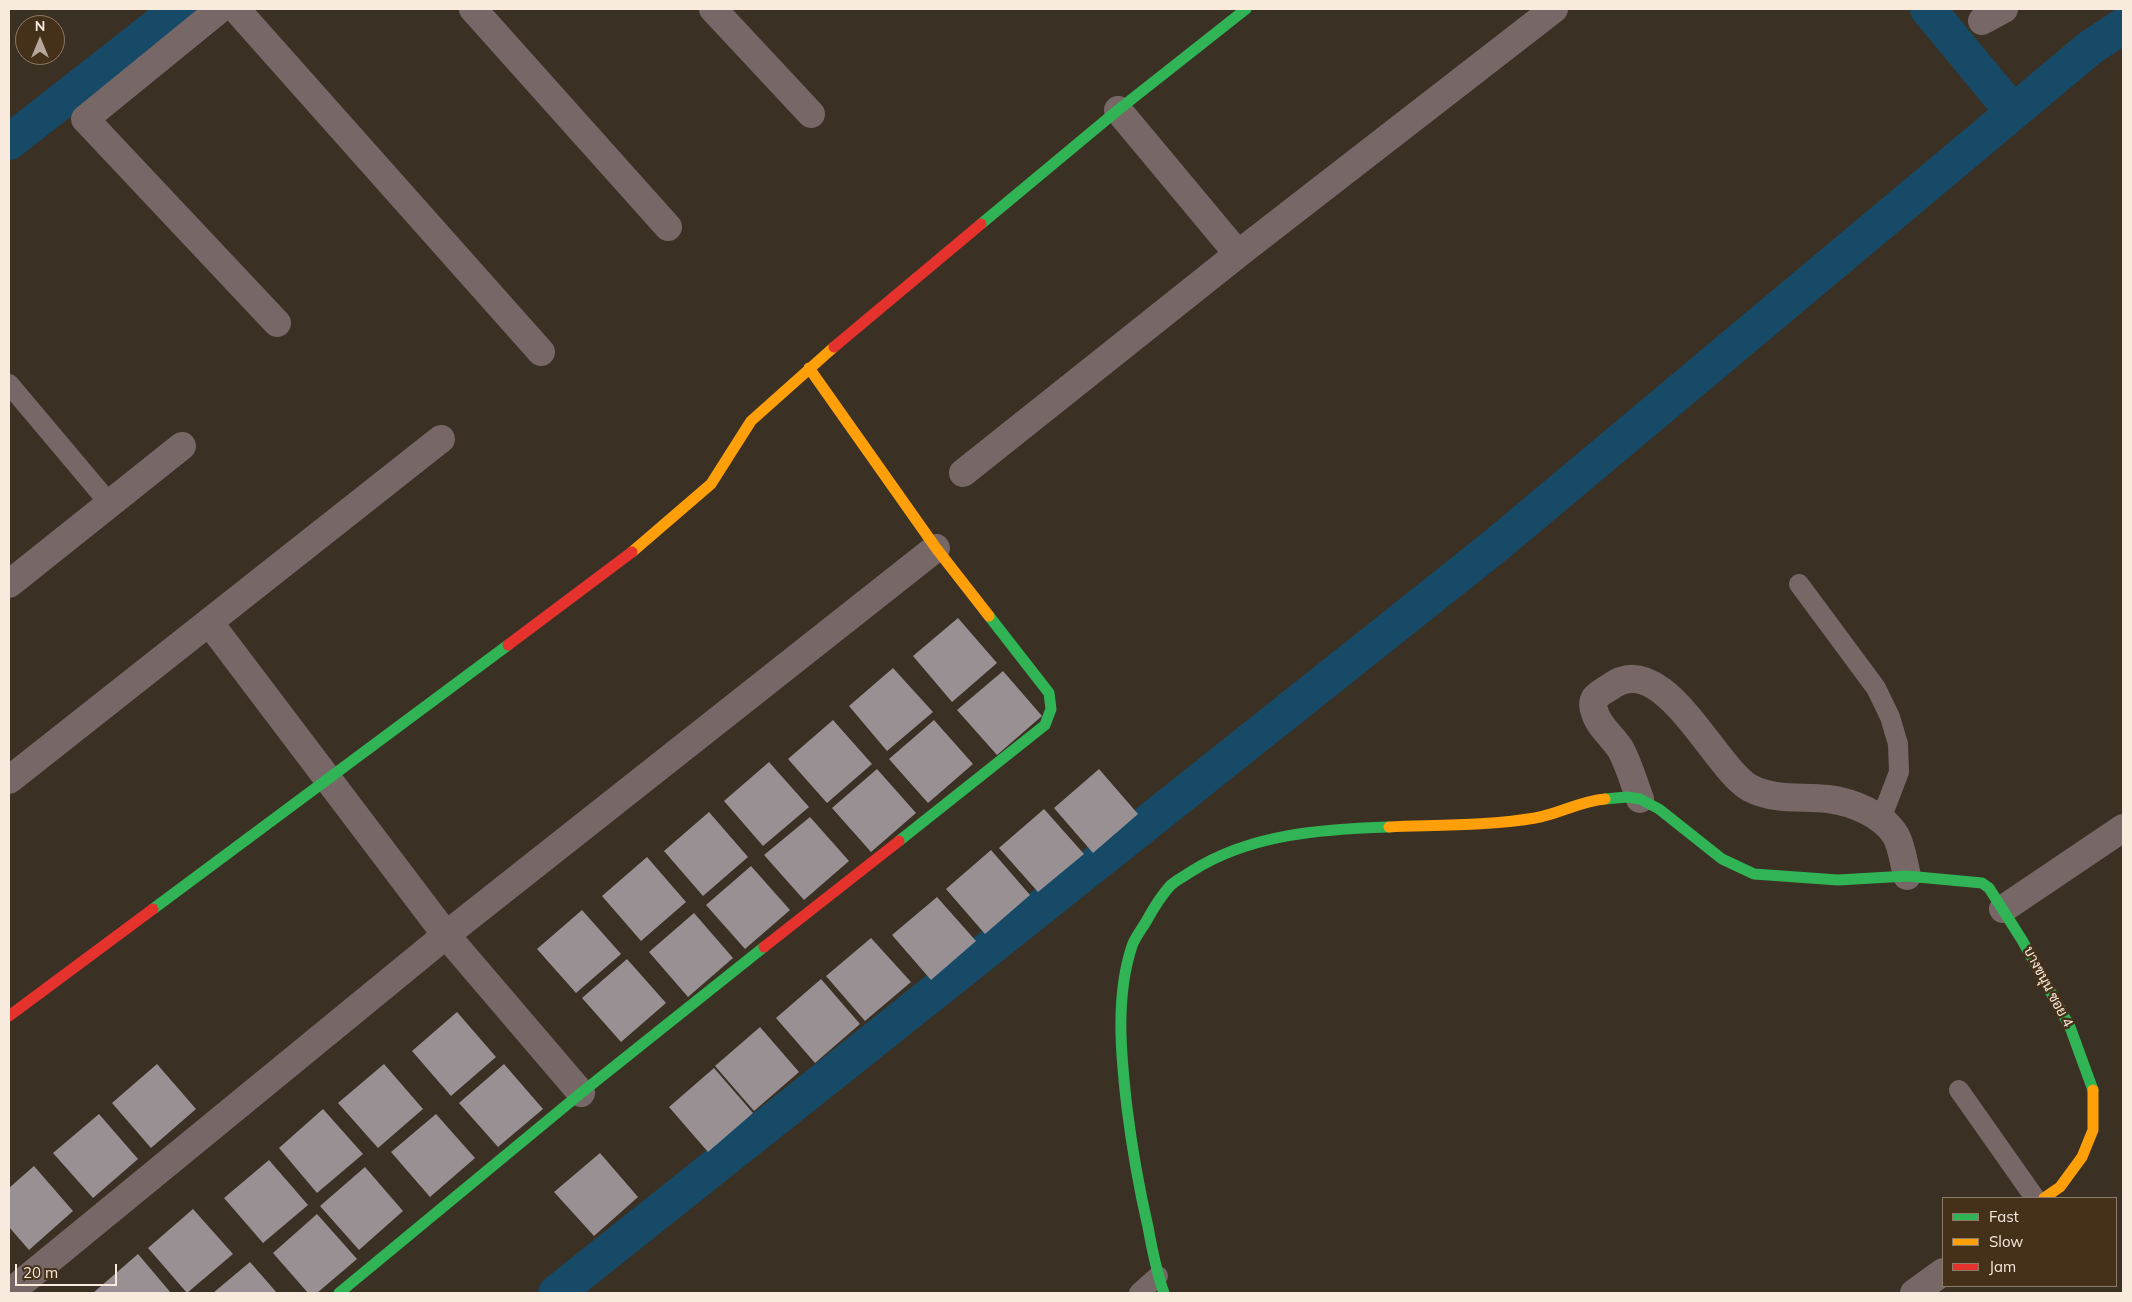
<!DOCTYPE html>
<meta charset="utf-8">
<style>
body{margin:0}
#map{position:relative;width:2132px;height:1302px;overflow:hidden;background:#3b3024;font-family:Mulish,sans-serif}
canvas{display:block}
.frame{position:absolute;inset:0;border:10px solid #f8eadd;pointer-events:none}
.legend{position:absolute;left:1942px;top:1197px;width:175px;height:90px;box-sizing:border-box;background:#45301a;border:1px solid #8d7a68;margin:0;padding:6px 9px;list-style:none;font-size:15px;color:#f8eadd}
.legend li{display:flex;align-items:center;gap:10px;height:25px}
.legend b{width:25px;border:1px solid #8d7a68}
.north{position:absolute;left:15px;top:15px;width:50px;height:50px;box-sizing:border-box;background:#45301a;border:1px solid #8d7a68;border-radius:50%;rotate:0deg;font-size:14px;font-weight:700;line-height:20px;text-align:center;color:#f8eadd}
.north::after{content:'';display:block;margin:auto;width:18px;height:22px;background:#b6a99c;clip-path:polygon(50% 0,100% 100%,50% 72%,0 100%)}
.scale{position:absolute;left:15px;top:1264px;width:102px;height:22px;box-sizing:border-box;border:2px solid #f8eadd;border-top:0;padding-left:6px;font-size:15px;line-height:18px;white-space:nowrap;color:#f8eadd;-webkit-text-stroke:4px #45301a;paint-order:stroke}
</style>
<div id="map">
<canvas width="2132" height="1302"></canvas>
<div class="frame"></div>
<ul class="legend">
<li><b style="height:6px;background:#30b455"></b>Fast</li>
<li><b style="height:6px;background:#ff9f0a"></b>Slow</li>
<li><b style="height:6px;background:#e5322d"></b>Jam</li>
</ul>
<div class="north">N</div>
<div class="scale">20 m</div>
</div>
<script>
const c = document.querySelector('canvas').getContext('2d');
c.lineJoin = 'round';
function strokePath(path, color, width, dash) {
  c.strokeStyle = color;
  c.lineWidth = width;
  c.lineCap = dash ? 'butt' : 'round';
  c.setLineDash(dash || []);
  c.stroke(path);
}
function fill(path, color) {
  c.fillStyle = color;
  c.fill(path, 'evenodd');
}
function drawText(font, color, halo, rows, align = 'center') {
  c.font = font + ' Mulish,Sarabun,sans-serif';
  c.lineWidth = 5;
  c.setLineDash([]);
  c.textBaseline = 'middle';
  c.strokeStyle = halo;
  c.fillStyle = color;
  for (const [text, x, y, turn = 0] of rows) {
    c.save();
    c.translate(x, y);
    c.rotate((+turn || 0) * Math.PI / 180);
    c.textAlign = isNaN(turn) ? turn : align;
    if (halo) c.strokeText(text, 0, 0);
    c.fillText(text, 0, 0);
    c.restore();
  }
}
strokePath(new Path2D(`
 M1928,9L2013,112
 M9,142L179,9
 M556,1293L1495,546L2091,47L2123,26`), '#174a66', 36);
fill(new Path2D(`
 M958,618L997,663L952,702L913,656Z
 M893,668L933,712L887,751L849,706Z
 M1003,671L1042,716L997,755L957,710Z
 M833,720L872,764L827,803L788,759Z
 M934,720L973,764L928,803L889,759Z
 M769,762L809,807L763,846L724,801Z
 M877,769L916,813L871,852L832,808Z
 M1099,769L1138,814L1093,853L1054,808Z
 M1044,809L1084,854L1038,892L999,848Z
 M709,812L748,857L703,896L664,851Z
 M810,817L849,861L804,900L764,855Z
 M991,850L1030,895L985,934L946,889Z
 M647,857L686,902L641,941L602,896Z
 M751,866L790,910L745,949L706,905Z
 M937,897L976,941L931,980L892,935Z
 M582,910L621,954L576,993L537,949Z
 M694,913L733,958L688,997L649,952Z
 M871,938L911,982L865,1021L826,976Z
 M627,959L666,1003L621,1042L582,998Z
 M821,979L860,1024L815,1063L776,1018Z
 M457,1012L496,1057L451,1096L412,1051Z
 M760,1027L799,1072L754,1111L715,1066Z
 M157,1064L196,1109L151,1148L112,1103Z
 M384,1064L423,1109L378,1148L338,1103Z
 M504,1064L543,1109L498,1147L459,1103Z
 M714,1068L753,1113L708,1152L669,1107Z
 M323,1109L363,1154L317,1193L279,1148Z
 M99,1114L138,1159L93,1198L53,1153Z
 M436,1114L475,1158L430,1197L391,1152Z
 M600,1153L638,1197L594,1236L554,1192Z
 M269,1160L308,1205L263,1243L224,1198Z
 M34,1166L73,1211L29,1250L9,1227V1188Z
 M365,1167L403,1211L359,1250L320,1206Z
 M193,1209L233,1254L187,1293L148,1248Z
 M317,1214L357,1259L317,1293H308L273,1253Z
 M138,1254L171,1293H93Z
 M250,1262L277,1293H213Z`), '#989093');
strokePath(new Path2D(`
 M9,384L110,504
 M1799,584L1876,688L1890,717L1898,744L1899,772L1881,819
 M1959,1090L2035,1198
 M1139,1293L1158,1276`), '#776867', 20);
strokePath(new Path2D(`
 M220,9L85,119L277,323
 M236,9L541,352
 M473,9L668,227
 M713,9L811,114
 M1982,21L2004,9
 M1238,254L1554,9
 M963,473L1238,254L1118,110
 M9,584L182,446
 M209,622L446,935L581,1093
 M9,780L441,439
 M1640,799C1634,783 1629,765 1621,750C1614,738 1599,727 1595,713C1593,708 1592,703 1595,698C1598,694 1605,690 1610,687C1663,647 1713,767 1750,788C1775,801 1802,796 1828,799C1852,802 1883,814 1896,836C1902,847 1904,864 1907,876
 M2003,909L2123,828
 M9,1293L446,935L936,548
 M1914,1293L1943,1272`), '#776867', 28);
strokePath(new Path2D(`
 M981,224L1118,110L1246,9
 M1605,799L1627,797L1640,799L1659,809L1722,859L1754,874L1838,880L1907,876L1982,883L1989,888L2022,940L2070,1027L2093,1090
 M899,841L1045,725L1051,709L1049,693L989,616
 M153,909L508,645
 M339,1293L581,1093L764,947
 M1164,1293C1156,1271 1152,1249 1148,1227C1139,1188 1132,1148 1127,1108C1121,1056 1115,997 1132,946C1135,937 1142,929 1147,920C1153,909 1161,896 1170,886C1176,880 1185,876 1192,871C1250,834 1322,829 1389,827`), '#30b455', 11);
strokePath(new Path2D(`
 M809,368L936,548L989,616
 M632,552L711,484L751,421L834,347
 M1389,827C1437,825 1487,826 1535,818C1559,814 1580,801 1605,799
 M2044,1198L2060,1187L2082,1157L2093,1130V1090`), '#ff9f0a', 11);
strokePath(new Path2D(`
 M834,347L981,224
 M508,645L632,552
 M764,947L899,841
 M9,1016L153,909`), '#e5322d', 11);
drawText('14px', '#f8eadd', '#45301a', [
 ["บางขนุน ซอย 4",2048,987,62]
]);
</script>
